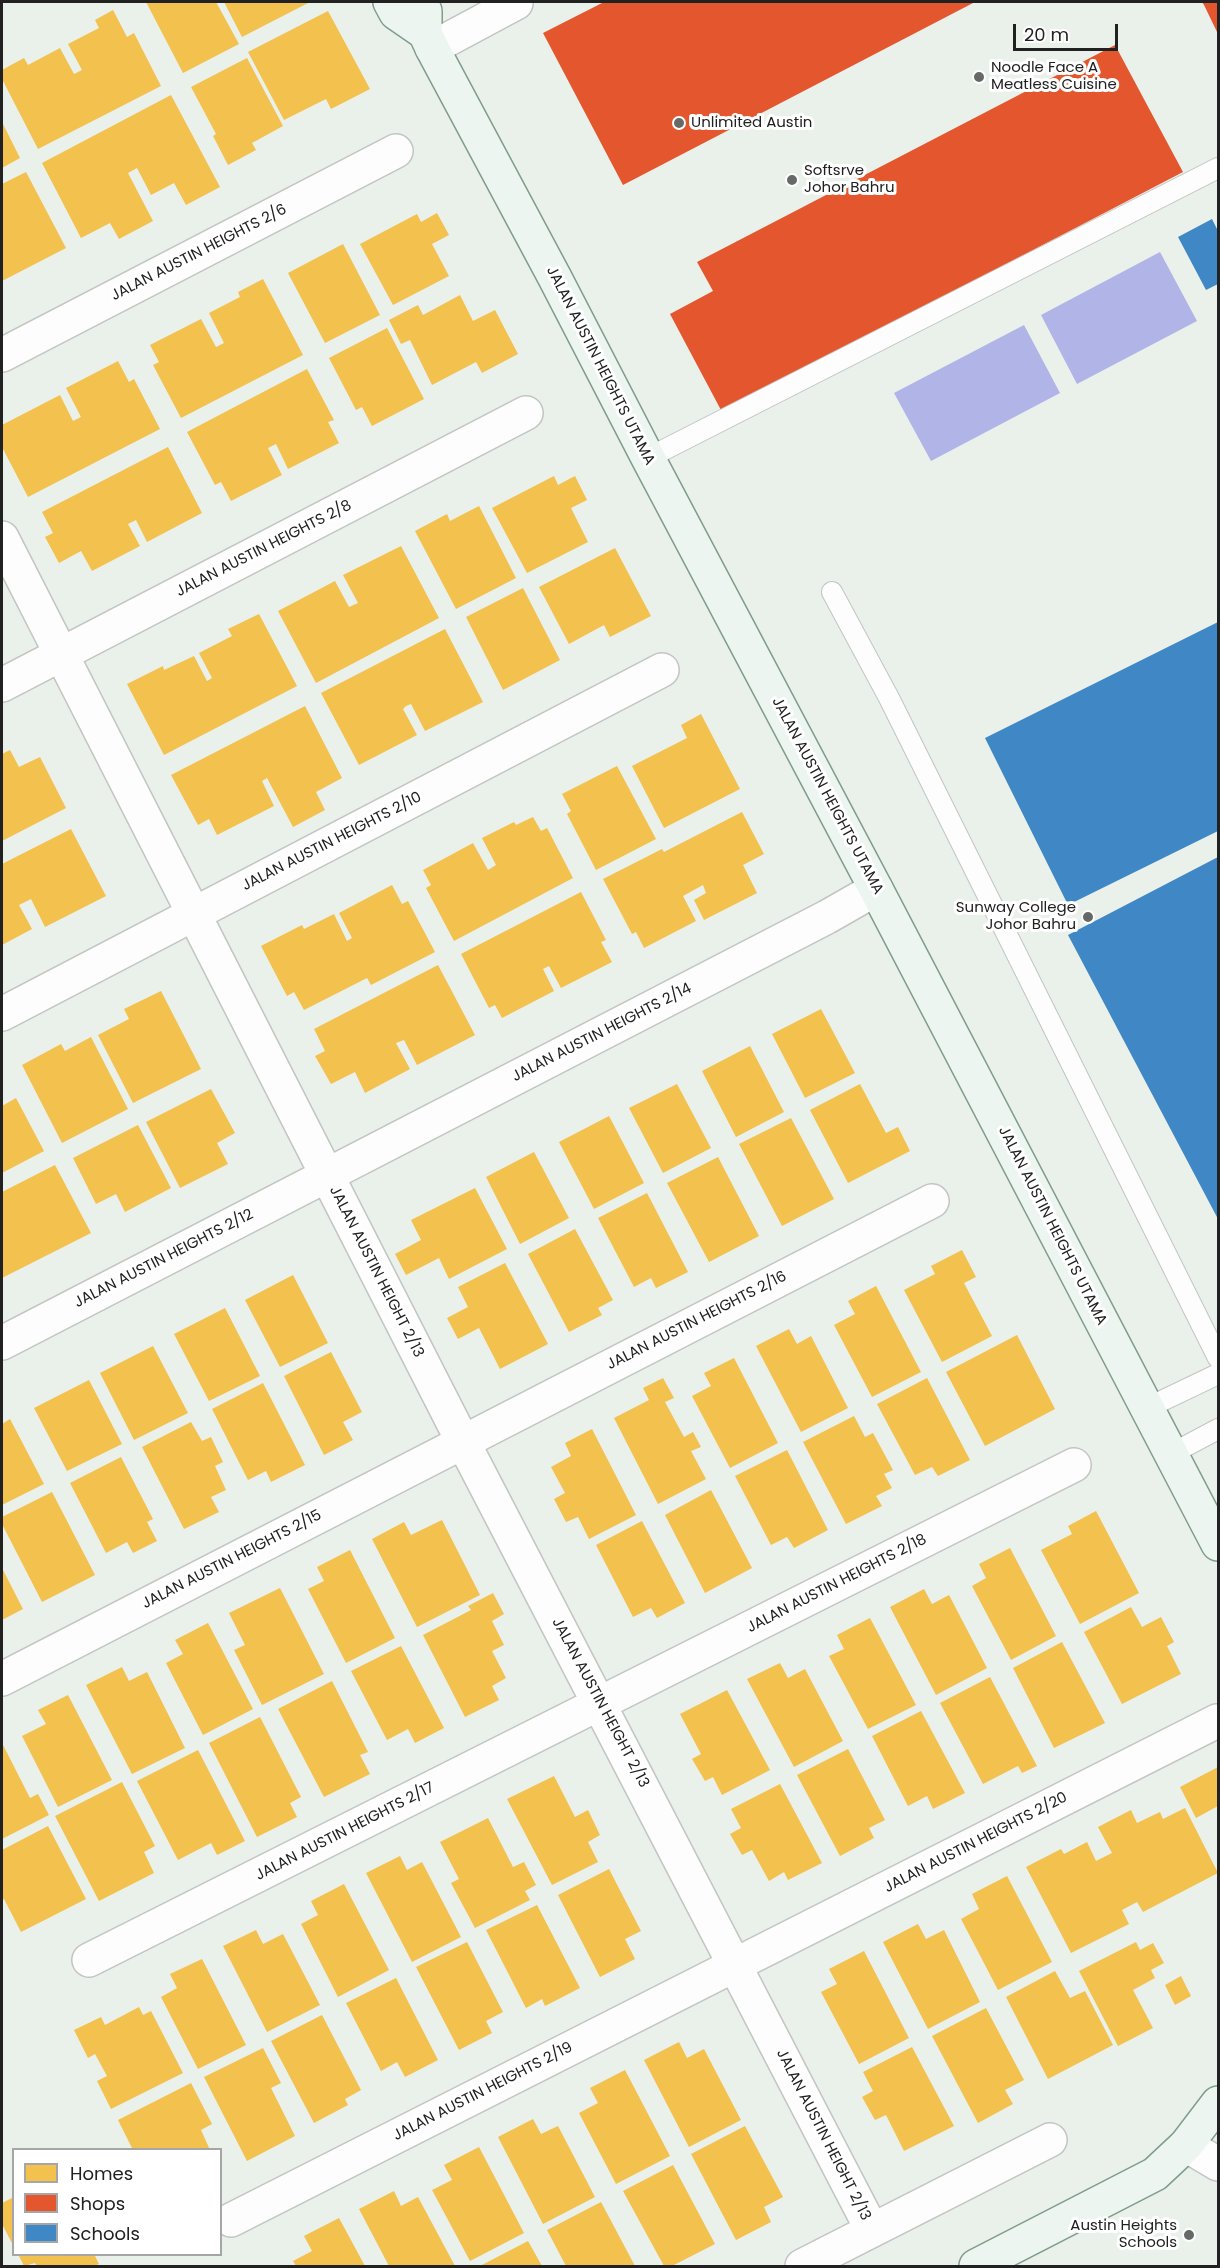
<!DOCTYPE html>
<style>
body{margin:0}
#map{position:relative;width:1220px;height:2268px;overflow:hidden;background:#eaf0ea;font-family:Poppins,sans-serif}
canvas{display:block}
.frame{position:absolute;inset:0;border:3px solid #212121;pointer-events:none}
.legend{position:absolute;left:12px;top:2148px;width:210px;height:108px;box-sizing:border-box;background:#fff;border:2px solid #a6a6a6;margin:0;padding:8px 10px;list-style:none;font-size:18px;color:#212121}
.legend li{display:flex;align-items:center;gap:12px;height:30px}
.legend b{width:30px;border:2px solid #a6a6a6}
.scale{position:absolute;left:1013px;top:24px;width:105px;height:27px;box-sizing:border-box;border:3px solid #212121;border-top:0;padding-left:8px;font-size:18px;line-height:21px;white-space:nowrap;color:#212121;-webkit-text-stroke:4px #fff;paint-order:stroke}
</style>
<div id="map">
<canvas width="1220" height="2268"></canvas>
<div class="frame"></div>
<ul class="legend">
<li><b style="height:16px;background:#f2c14e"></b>Homes</li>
<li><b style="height:16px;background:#e4572e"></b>Shops</li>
<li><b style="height:16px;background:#3f88c5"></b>Schools</li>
</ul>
<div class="scale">20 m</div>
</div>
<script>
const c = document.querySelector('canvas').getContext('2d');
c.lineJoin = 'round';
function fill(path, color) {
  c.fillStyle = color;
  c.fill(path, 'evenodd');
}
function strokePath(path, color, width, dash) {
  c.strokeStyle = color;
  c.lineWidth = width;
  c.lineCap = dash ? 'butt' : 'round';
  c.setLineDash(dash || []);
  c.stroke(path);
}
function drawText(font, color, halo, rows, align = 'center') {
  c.font = font + ' Poppins,sans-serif';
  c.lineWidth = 6;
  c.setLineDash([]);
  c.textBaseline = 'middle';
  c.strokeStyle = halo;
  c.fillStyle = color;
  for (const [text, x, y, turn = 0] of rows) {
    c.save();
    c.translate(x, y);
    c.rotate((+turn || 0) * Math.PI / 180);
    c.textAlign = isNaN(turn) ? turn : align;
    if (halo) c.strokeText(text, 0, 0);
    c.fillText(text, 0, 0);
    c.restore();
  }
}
fill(new Path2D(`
 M1160,252L1197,321L1077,384L1041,315Z
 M1024,325L1060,393L931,461L894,393Z`), '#b1b4e7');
fill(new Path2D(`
 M146,2H216L239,44L183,73Z
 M224,2H310L242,37Z
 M113,10L127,37L134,33L161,86L38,149L2,79V70L24,58L28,65L60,48L74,74L82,70L68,44L99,28L95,20Z
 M328,11L370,89L331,109L326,99L284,120L248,52Z
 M247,58L283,126L252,143L256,150L228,165L213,136L216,134L191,87Z
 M171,95L220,187L186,205L174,183L151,195L137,168L128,173L153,221L119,239L110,223L81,238L42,163Z
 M2,122L20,158L2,168Z
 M26,172L66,248L2,281V184Z
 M437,213L449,235L432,244L449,276L393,305L360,244L417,214L421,222Z
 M343,244L380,315L325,343L288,273Z
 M263,279L303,355L181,418L153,365L159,362L150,345L201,319L216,347L224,343L209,313L240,297L238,292Z
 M460,295L473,321L495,310L518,354L482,373L476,362L432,385L410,340L401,344L389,320L418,305L423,315Z
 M387,328L424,399L372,426L362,407L356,410L329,358Z
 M118,361L129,382L134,379L160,429L28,497L2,447V425L60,395L73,421L81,417L66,388Z
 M307,369L334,420L328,422L339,443L288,469L276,444L268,448L282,475L231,501L221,482L215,485L187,432Z
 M168,447L202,513L147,542L136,520L128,524L140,546L92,571L81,551L59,563L45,537L53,533L42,512Z
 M554,476L558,485L575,476L587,500L571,508L588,542L527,573L492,508Z
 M479,506L516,578L456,609L415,531L447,514L450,521Z
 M401,546L439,618L316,683L278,611L335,581L349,607L358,603L343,575Z
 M615,548L651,616L610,637L604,625L569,644L539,587Z
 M523,588L560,660L503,690L466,617Z
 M259,614L297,686L164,755L127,684L163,666L164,670L194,656L207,681L212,678L199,653L232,636L228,629Z
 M445,629L483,702L425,731L411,704L406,706L403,709L417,735L359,765L321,693Z
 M305,706L342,778L316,792L325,810L293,827L267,778L262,781L274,806L217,835L209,819L198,825L171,775Z
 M701,714L740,789L664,828L632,766L687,738L681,725Z
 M10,750L19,767L40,757L66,808L2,841V754Z
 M617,766L656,839L596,870L567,814L571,811L562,794Z
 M742,812L764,854L743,865L757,893L704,920L694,900L706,893L703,885L683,896L696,921L644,948L636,932L632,934L603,879L662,849L664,852Z
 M533,817L541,831L547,828L573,878L454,941L426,888L431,885L423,870L473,843L488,870L496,865L482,838L514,822L516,825Z
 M71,829L106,896L45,927L31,899L19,905L32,929L2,945V864Z
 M392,885L402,904L408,901L435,952L371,985L367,978L304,1010L294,992L287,996L261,946L302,925L304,929L334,914L347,941L352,938L339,913Z
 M581,892L606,940L601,942L612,962L561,988L549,966L543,969L554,991L502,1018L495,1005L489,1008L461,954Z
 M438,965L475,1035L417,1065L404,1040L396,1043L410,1069L365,1093L355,1072L331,1084L315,1056L325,1051L314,1029Z
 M161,991L201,1069L133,1103L98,1035L129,1019L124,1009Z
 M821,1009L855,1073L805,1098L772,1034Z
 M91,1037L128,1109L62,1143L22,1065L61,1044L65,1051Z
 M750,1046L784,1112L736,1137L702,1071Z
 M677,1084L711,1148L663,1173L629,1108Z
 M860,1084L886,1133L898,1127L910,1151L848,1183L810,1110Z
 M211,1089L235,1133L217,1143L228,1164L180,1188L146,1122Z
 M16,1098L44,1151L2,1173V1106Z
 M609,1116L644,1183L594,1209L559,1142Z
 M791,1118L834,1199L782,1226L739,1144Z
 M138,1125L171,1188L125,1212L116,1194L96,1204L73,1158Z
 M534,1152L569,1218L520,1244L486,1177Z
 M718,1157L759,1236L709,1262L667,1183Z
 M55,1165L91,1233L2,1278V1192Z
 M475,1188L507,1249L449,1279L439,1258L406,1275L395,1254L421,1240L411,1220Z
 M647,1193L688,1272L656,1288L651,1278L634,1287L598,1218Z
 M575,1229L613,1300L598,1308L602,1315L569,1332L528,1254Z
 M962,1250L976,1277L964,1283L992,1336L942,1362L904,1290L935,1274L931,1266Z
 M505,1263L548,1344L500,1369L479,1328L458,1339L447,1318L468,1307L458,1287Z
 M293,1275L328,1343L280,1367L245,1300Z
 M876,1286L921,1372L872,1397L834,1325L855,1314L848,1301Z
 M225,1308L260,1376L209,1401L174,1334Z
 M789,1329L797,1344L811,1336L848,1408L801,1432L756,1346Z
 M1017,1335L1055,1409L985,1446L946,1372Z
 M153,1346L188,1413L134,1440L100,1373Z
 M331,1352L362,1412L343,1422L353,1440L324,1455L284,1376Z
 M734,1358L778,1443L730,1468L692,1396L711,1386L704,1373Z
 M663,1378L674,1398L665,1402L684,1437L693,1432L701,1447L691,1451L706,1479L658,1504L614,1418L649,1400L643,1388Z
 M927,1378L970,1460L938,1476L932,1467L915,1475L877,1404Z
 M89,1380L122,1444L67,1471L34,1408Z
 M263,1383L305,1465L271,1482L266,1471L248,1480L212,1409Z
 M854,1416L865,1437L873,1433L893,1470L884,1474L892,1488L876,1496L882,1506L846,1524L803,1442Z
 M10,1419L44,1484L2,1505V1424Z
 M191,1422L202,1441L211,1437L223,1462L215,1466L226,1490L211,1497L219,1512L184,1529L142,1447Z
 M592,1429L636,1515L589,1539L578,1517L566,1522L554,1499L565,1493L551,1467L571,1456L565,1443Z
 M787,1450L828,1530L794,1548L787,1537L771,1545L735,1476Z
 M121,1457L153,1519L147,1522L157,1541L133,1553L127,1542L106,1553L70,1483Z
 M711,1490L752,1568L705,1593L665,1515Z
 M52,1492L95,1575L42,1602L2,1524V1517Z
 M1096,1511L1139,1593L1080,1624L1041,1550L1072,1534L1068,1526Z
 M442,1520L480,1595L417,1627L372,1539L404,1522L411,1535Z
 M642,1521L685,1603L657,1618L651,1608L633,1617L596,1545Z
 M1010,1548L1056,1636L1011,1660L972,1586L986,1578L979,1564Z
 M350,1550L395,1638L346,1663L308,1589L324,1581L317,1567Z
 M2,1568L23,1609L2,1620Z
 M280,1588L324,1674L262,1705L234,1650L245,1645L229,1613Z
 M924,1589L932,1604L949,1595L987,1668L936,1695L890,1607Z
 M493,1593L504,1614L492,1621L504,1645L492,1651L506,1678L492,1686L499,1700L465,1717L423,1635L471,1610L468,1606Z
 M1131,1607L1142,1627L1161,1617L1174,1642L1167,1646L1181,1674L1122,1704L1084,1632Z
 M870,1618L916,1705L868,1729L829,1656L844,1649L837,1635Z
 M208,1623L253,1709L203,1735L166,1663L183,1654L175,1640Z
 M1062,1642L1105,1723L1054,1748L1013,1668Z
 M401,1646L444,1728L415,1743L408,1729L387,1740L351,1671Z
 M780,1663L788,1678L805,1669L843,1741L794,1767L747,1679Z
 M122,1667L129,1681L147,1672L185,1748L132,1774L86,1685Z
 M990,1677L1037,1766L1022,1773L1018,1766L983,1784L940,1703Z
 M332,1681L368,1752L360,1755L370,1774L324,1797L278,1709Z
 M727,1690L770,1770L722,1795L713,1777L705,1781L692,1759L701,1754L680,1714Z
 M68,1695L112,1780L58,1807L22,1736L46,1724L38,1710Z
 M921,1711L965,1793L933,1809L927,1796L908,1806L872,1736Z
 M260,1717L301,1797L290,1803L297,1817L257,1837L209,1743Z
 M2,1743L30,1798L38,1794L49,1815L2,1839Z
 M848,1749L885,1820L869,1828L874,1838L840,1856L797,1775Z
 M198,1750L245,1841L217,1855L211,1843L178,1860L137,1781Z
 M1218,1767V1806L1196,1818L1180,1787Z
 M554,1776L575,1817L588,1810L600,1835L588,1842L598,1862L552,1885L507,1799Z
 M122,1782L155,1846L144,1852L154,1873L99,1901L55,1816Z
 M780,1784L822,1863L788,1880L784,1872L769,1881L752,1850L742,1855L730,1834L741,1828L731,1809Z
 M1185,1808L1218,1873L1143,1912L1137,1902L1122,1910L1129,1924L1071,1953L1026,1867L1061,1849L1064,1854L1087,1842L1096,1861L1112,1853L1098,1827L1131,1810L1137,1823L1160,1812L1163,1819Z
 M488,1818L513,1867L524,1862L536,1885L525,1891L530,1900L475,1928L451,1883L459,1879L440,1842Z
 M48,1826L86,1899L21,1932L4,1899L2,1900V1850Z
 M400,1856L407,1870L422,1862L461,1937L412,1962L366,1873Z
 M609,1869L641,1931L625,1939L635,1959L600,1977L558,1895Z
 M1007,1876L1052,1962L998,1990L961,1919L979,1909L972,1894Z
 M344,1884L389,1970L338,1997L301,1924L318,1915L311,1901Z
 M537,1905L580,1988L545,2006L542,1999L526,2008L486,1930Z
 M918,1924L926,1939L944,1930L980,2002L928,2029L883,1942Z
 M256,1930L263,1944L283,1934L320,2005L267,2032L223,1946Z
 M467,1942L503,2012L486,2021L492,2033L459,2050L416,1967Z
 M1136,1942L1140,1950L1153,1943L1164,1963L1151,1970L1155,1978L1133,1990L1153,2028L1118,2046L1079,1971Z
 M864,1951L909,2038L859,2064L821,1992L837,1984L829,1969Z
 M202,1959L246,2045L198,2069L161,1997L177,1988L170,1974Z
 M1055,1971L1070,1998L1085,1991L1113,2045L1048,2079L1006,1997Z
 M1181,1976L1191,1996L1175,2005L1165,1985Z
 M396,1978L438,2060L405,2077L397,2062L381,2071L346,2003Z
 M139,2007L143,2015L151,2011L183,2073L111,2109L97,2081L107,2076L95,2054L88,2058L74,2030L101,2017L105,2025Z
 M986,2008L1024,2080L1005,2090L1013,2104L978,2123L932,2036Z
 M322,2015L361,2090L345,2099L348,2105L314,2123L271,2041Z
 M679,2042L687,2058L704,2049L741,2120L689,2147L644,2060Z
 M912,2047L954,2126L904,2151L886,2115L875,2120L862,2097L873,2091L863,2072Z
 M263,2048L281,2083L271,2088L295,2136L247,2161L204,2077Z
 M625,2070L670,2156L616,2184L579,2113L598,2103L590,2088Z
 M191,2083L212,2124L201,2130L210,2150H133L118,2120Z
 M533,2119L541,2134L558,2126L595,2197L543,2224L498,2137Z
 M745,2126L783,2197L764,2207L771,2222L736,2240L691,2154Z
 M479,2147L524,2233L470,2261L432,2190L452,2180L444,2165Z
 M673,2165L715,2244L672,2266H664L623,2191Z
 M394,2191L401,2206L418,2197L455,2266H389L359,2209Z
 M14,2197V2247L2,2224V2203Z
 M601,2202L635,2266H566L547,2230Z
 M339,2218L365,2266H296L293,2261L312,2251L304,2236Z
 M528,2241L542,2266H480Z
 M18,2254H94L99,2264L94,2266H37L35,2263L24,2266Z`), '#f2c14e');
fill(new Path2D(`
 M604,2H975L623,185L543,33Z
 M1202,2H1218V34L1204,5Z
 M1115,45L1183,172L722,412L670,314L713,291L697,262Z`), '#e4572e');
fill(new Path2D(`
 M1212,219L1218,231V284L1206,290L1178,237Z
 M1218,622V831L1068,905L985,738Z
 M1218,857V1219L1068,935Z`), '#3f88c5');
const lane = new Path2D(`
 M648,458L1218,168
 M832,592L889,698L1218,1358
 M1147,1408L1218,1374
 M1171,1454L1218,1429`);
const street = new Path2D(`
 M432,48L516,3L515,2
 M2,355L396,151
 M2,538L463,1442L872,2230
 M2,685L526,413
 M2,1014L662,670
 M2,1343L827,917L876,889
 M2,1679L932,1201
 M89,1960L1074,1465
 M1186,2145L1218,2164
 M231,2220L1217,1721
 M802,2266L1050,2140`);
const secondary = new Path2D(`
 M390,2L396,13L425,33
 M421,2L425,11V33L432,48L555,278L648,458L876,889L1218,1544
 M976,2266L1155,2174L1186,2145L1218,2103`);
strokePath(lane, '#c2c5c2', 22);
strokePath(street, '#c2c5c2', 36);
strokePath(secondary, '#809c8c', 36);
strokePath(lane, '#fcfdfc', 20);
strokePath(street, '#fcfdfc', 33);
strokePath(secondary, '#ecf5ef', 33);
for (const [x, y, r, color] of [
 [979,77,6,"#676967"],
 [679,123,6,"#676967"],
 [792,180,6,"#676967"],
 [1088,917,6,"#676967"],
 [1189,2235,6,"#676967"]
]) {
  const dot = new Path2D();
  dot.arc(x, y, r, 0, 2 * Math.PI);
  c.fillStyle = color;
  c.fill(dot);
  strokePath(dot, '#fff', 2);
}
drawText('15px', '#212121', '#fff', [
 ["Noodle Face A",991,68],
 ["Meatless Cuisine",991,85],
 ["Unlimited Austin",691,123],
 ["Softsrve",804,171],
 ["Johor Bahru",804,188],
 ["Sunway College",1076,908,"right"],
 ["Johor Bahru",1076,925,"right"],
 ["Austin Heights",1177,2226,"right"],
 ["Schools",1177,2243,"right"]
], 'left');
drawText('15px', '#212121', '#fff', [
 ["JALAN AUSTIN HEIGHTS 2/6",199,253,-27],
 ["JALAN AUSTIN HEIGHTS UTAMA",600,366,63],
 ["JALAN AUSTIN HEIGHTS 2/8",264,549,-27],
 ["JALAN AUSTIN HEIGHTS UTAMA",827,796,62],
 ["JALAN AUSTIN HEIGHTS 2/10",332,842,-27],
 ["JALAN AUSTIN HEIGHTS 2/14",602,1033,-27],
 ["JALAN AUSTIN HEIGHTS UTAMA",1052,1226,63],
 ["JALAN AUSTIN HEIGHTS 2/12",164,1259,-27],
 ["JALAN AUSTIN HEIGHT 2/13",376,1272,63],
 ["JALAN AUSTIN HEIGHTS 2/16",697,1321,-27],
 ["JALAN AUSTIN HEIGHTS 2/15",232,1560,-27],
 ["JALAN AUSTIN HEIGHTS 2/18",837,1584,-27],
 ["JALAN AUSTIN HEIGHT 2/13",600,1703,62],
 ["JALAN AUSTIN HEIGHTS 2/17",345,1832,-27],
 ["JALAN AUSTIN HEIGHTS 2/20",976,1843,-27],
 ["JALAN AUSTIN HEIGHTS 2/19",483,2092,-27],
 ["JALAN AUSTIN HEIGHT 2/13",823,2135,63]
]);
</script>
